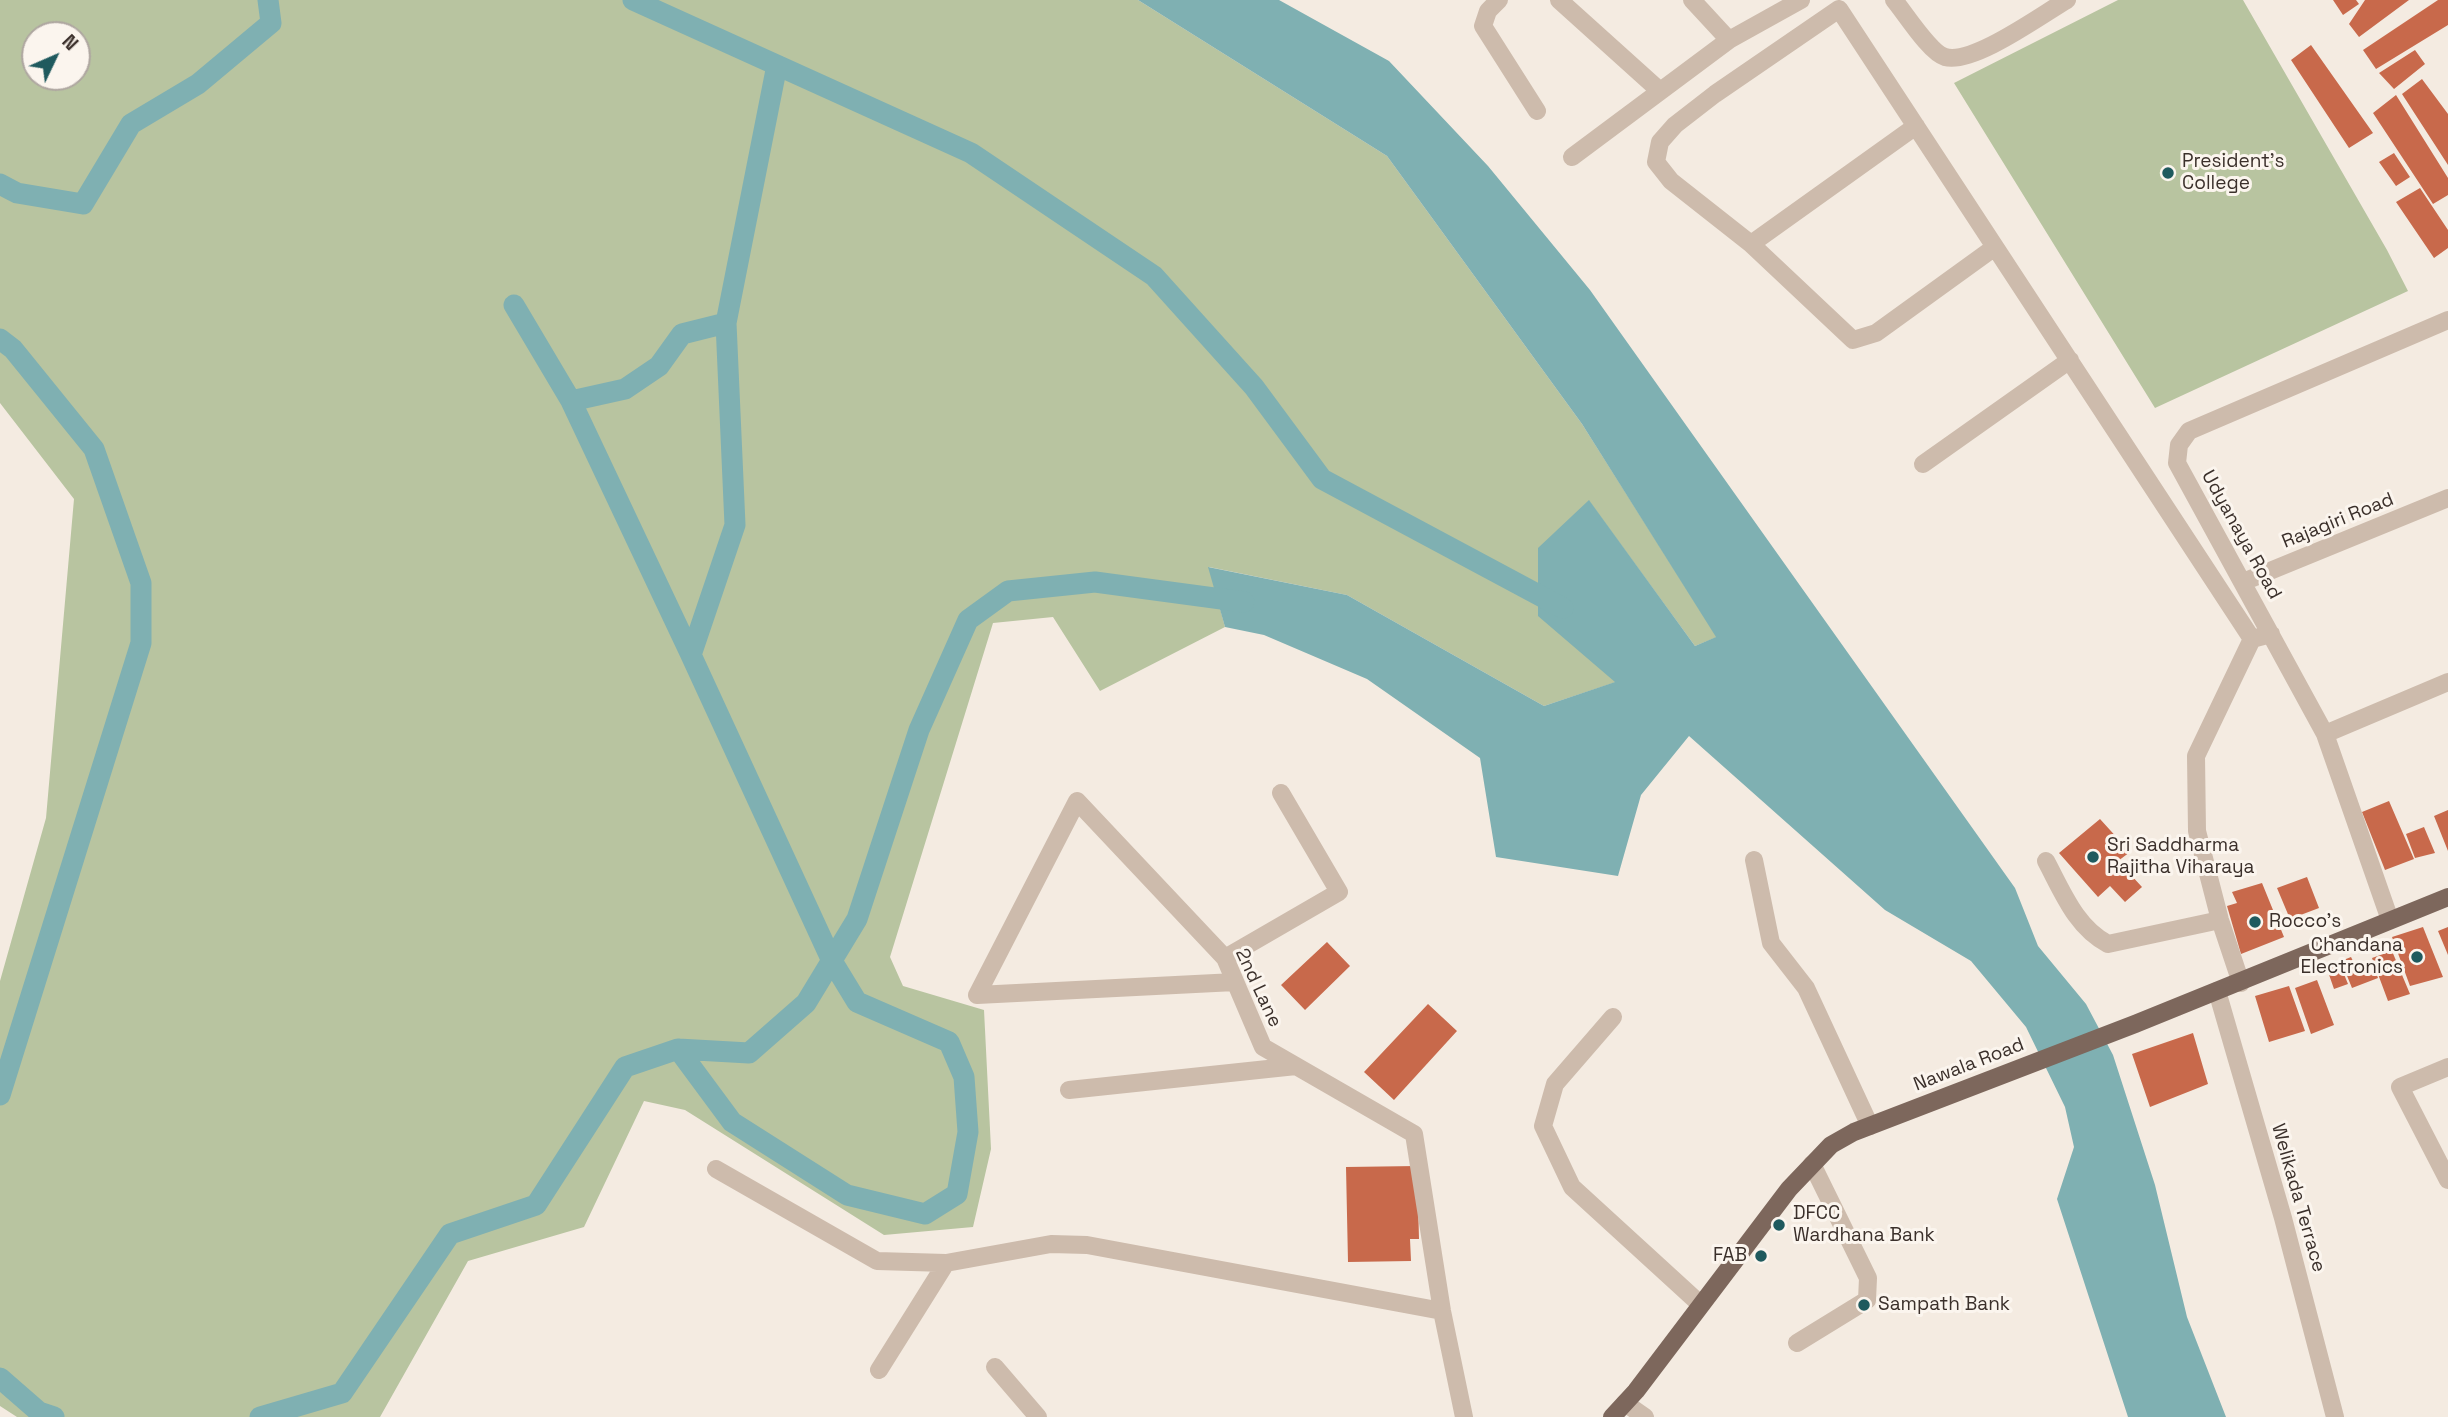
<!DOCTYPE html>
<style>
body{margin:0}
#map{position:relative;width:2448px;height:1417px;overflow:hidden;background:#f4ebe1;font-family:"Space Grotesk",sans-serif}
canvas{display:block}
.north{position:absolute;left:21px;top:21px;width:70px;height:70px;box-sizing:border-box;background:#fbf5ee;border:2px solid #aea6a0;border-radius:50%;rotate:46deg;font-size:19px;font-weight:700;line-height:28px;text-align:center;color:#3b302b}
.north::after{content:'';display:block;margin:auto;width:24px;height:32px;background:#1f5a5e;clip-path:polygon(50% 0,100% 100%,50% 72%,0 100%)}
</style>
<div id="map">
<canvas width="2448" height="1417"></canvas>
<div class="north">N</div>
</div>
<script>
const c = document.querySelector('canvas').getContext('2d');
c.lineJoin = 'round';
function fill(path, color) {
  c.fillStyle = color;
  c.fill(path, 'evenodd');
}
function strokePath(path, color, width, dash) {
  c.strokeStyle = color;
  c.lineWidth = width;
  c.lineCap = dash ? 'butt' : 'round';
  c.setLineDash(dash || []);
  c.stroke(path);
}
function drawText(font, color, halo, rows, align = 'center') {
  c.font = font + ' "Space Grotesk",sans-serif';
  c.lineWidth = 6;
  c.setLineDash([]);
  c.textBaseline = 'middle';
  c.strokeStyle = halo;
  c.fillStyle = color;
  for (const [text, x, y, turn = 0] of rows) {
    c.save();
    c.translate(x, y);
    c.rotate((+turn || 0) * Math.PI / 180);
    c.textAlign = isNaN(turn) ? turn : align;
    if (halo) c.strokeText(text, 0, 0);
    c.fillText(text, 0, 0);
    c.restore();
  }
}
fill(new Path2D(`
 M0,0H1138L1387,156L1582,424L1717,637L1695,646L1589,501L1616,682L1544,706L1347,595L1209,567L1225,627L1100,691L1053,617L993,623L890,957L903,986L984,1010L991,1149L973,1227L884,1235L685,1110L644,1101L584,1227L468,1261L380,1417H17L0,1406V981L46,818L74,499L0,403ZM35,35H77V77H35Z
 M2118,0H2243L2387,250L2408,291L2155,408L1954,83Z`), '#b8c4a0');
fill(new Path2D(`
 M1138,0H1279L1389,61L1488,166L1590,290L2015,888L2038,946L2086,1004L2113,1055L2155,1185L2187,1317L2226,1417H2128L2057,1199L2074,1147L2065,1107L2026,1027L1971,961L1885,910L1689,736L1641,795L1618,876L1496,857L1480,758L1367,679L1264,635L1225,627L1208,567L1347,595L1544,706L1615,682L1538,616V548L1589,500L1695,646L1716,637L1582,424L1387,156Z`), '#7fb0b2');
strokePath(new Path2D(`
 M633,0L971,153L1154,276L1254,387L1322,479L1563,608
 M0,184L17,193L83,204L131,124L198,84L271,23L268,0
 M514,305L571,401L691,655
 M0,339L13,349L94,449L141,583V643L0,1095
 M571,401L625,389L659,366L682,334L726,323
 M678,1049L732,1122L847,1195L925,1214L957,1194L968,1132L964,1077L949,1042L857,1002L832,961L691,655L735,525L726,323L777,65
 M0,1378L39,1412L54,1417
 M260,1417L342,1393L450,1234L536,1205L625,1067L678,1049L749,1053L806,1003L857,919L919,730L968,620L1008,591L1095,582L1244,602`), '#7fb0b2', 21);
fill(new Path2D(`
 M2333,0H2356L2359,4L2343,15Z
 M2365,0H2409L2359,37L2349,24Z
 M2438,0H2448V25L2376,69L2363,50Z
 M2311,45L2373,133L2349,148L2291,60Z
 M2415,50L2425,64L2394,89L2379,73Z
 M2422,79L2448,114V165L2402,94Z
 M2396,95L2448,178V195L2433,204L2373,113Z
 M2394,153L2410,177L2396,186L2379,162Z
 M2420,188L2448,230V248L2434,258L2396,202Z
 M2389,801L2414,859L2385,870L2362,812Z
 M2448,810V851L2434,816Z
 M2100,819L2130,852L2118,861L2142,887L2125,902L2110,886L2098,897L2059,853Z
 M2424,827L2435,853L2415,858L2406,834Z
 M2307,877L2319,908L2290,919L2277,888Z
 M2262,883L2284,937L2241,954L2227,906L2237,903L2232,892Z
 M2423,927L2443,977L2410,986L2392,937Z
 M2448,927V955L2438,931Z
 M1327,942L1350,966L1305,1010L1281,985Z
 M2392,951L2410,994L2388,1001L2372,958Z
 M2351,957L2356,967L2372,962L2378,978L2352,988L2341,961Z
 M2339,962L2348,984L2334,989L2326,966Z
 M2317,980L2334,1025L2311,1034L2295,988Z
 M2289,986L2305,1031L2269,1042L2255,996Z
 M1428,1004L1457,1031L1394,1100L1364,1072Z
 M2193,1033L2208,1084L2150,1107L2132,1054Z
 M1417,1166L1419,1239H1410L1411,1261L1348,1262L1346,1167Z`), '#c8694b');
strokePath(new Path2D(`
 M1499,0L1488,11L1483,26L1537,111
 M1559,0L1660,91
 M1692,0L1729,40
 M1894,0C1905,13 1930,53 1945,57C1973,65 2041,15 2067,0
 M1916,126L1751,244L1853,340L1876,333L1995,247
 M1572,157L1729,40L1801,0
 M1751,244L1671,181L1656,162L1660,142L1675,125L1715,94L1839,9L2252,639L2271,634
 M1923,464L2070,360
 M2243,582L2448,498
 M2325,734L2448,682
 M1754,860L1771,943L1806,988L1870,1126
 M2046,861C2063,893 2076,927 2108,944L2220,920
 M2390,920L2325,734L2177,463L2179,445L2189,431L2448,320
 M1225,958L1339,892L1281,793
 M2241,983L2220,920L2197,831L2196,756L2252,639
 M2217,991L2283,1218L2335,1417
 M977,995L1077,801L1225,958L1263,1047L1414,1134L1442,1311L1464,1417
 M977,995L1235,982
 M1613,1017L1555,1084L1543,1126L1572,1187L1700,1304
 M2448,1067L2400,1087L2448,1180
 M1069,1090L1296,1066
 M716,1169L877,1261L946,1263L1051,1244L1087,1245L1442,1311
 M1797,1343L1867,1300L1868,1278L1812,1164
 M995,1367L1038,1417
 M879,1370L946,1263
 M1625,1403L1645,1417`), '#cdbbac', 18);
strokePath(new Path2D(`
 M1612,1417L1636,1391L1789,1189L1831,1145L1854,1132L2135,1024L2448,897`), '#7d675c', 18);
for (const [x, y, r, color] of [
 [2168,173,7,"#1f5a5e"],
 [2093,857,7,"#1f5a5e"],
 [2255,922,7,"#1f5a5e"],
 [2417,957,7,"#1f5a5e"],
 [1779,1225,7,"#1f5a5e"],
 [1761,1256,7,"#1f5a5e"],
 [1864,1305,7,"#1f5a5e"]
]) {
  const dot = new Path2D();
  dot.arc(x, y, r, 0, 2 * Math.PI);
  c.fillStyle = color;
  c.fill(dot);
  strokePath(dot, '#fbf5ee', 2.5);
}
drawText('19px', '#3b302b', '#fbf5ee', [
 ["President's",2182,162],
 ["College",2182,184],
 ["Sri Saddharma",2107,846],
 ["Rajitha Viharaya",2107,868],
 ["Rocco's",2269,922],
 ["Chandana",2403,946,"right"],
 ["Electronics",2403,968,"right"],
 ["DFCC",1793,1214],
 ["Wardhana Bank",1793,1236],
 ["FAB",1747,1256,"right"],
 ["Sampath Bank",1878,1305]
], 'left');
drawText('19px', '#3b302b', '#fbf5ee', [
 ["Rajagiri Road",2338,521,-22],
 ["Udyanaya Road",2241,535,61],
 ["2nd Lane",1258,988,65],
 ["Nawala Road",1969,1065,-21],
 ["Welikada Terrace",2298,1198,74]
]);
</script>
